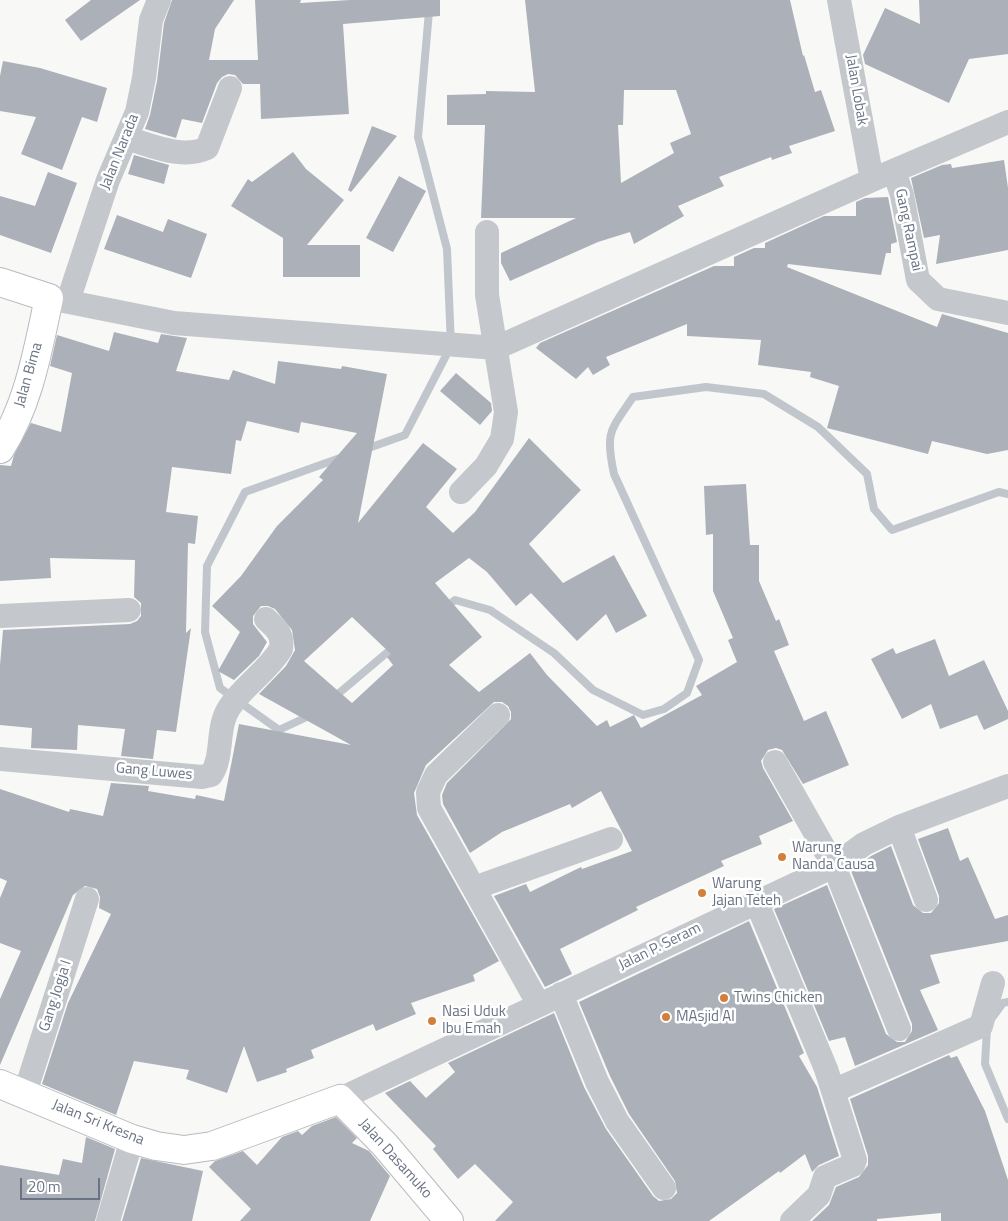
<!DOCTYPE html>
<style>
body{margin:0}
#map{position:relative;width:1008px;height:1221px;overflow:hidden;background:#f8f8f6;font-family:"Titillium Web",sans-serif}
canvas{display:block}
.scale{position:absolute;left:20px;top:1178px;width:80px;height:22px;box-sizing:border-box;border:2px solid #6a7384;border-top:0;padding-left:6px;font-size:15px;line-height:18px;white-space:nowrap;color:#6a7384;-webkit-text-stroke:4px #fff;paint-order:stroke}
</style>
<div id="map">
<canvas width="1008" height="1221"></canvas>
<div class="scale">20 m</div>
</div>
<script>
const c = document.querySelector('canvas').getContext('2d');
c.lineJoin = 'round';
function strokePath(path, color, width, dash) {
  c.strokeStyle = color;
  c.lineWidth = width;
  c.lineCap = dash ? 'butt' : 'round';
  c.setLineDash(dash || []);
  c.stroke(path);
}
function fill(path, color) {
  c.fillStyle = color;
  c.fill(path, 'evenodd');
}
function drawText(font, color, halo, rows, align = 'center') {
  c.font = font + ' "Titillium Web",sans-serif';
  c.lineWidth = 5;
  c.setLineDash([]);
  c.textBaseline = 'middle';
  c.strokeStyle = halo;
  c.fillStyle = color;
  for (const [text, x, y, turn = 0] of rows) {
    c.save();
    c.translate(x, y);
    c.rotate((+turn || 0) * Math.PI / 180);
    c.textAlign = isNaN(turn) ? turn : align;
    if (halo) c.strokeText(text, 0, 0);
    c.fillText(text, 0, 0);
    c.restore();
  }
}
strokePath(new Path2D(`
 M363,450L405,435L451,346L447,249L418,137L430,0
 M445,608L455,600L490,610L554,653L593,690L643,715L664,709L687,693L699,660L614,474C605,432 610,431 633,397L706,387L764,394L818,427L867,474L874,509L892,530L999,492L1008,494
 M332,699L396,645
 M311,715L279,730L220,688L205,632L207,566L245,492L340,458
 M992,1018L1003,1003L1008,1002
 M987,1028L985,1064L1008,1119`), '#c1c6cc', 8);
fill(new Path2D(`
 M91,0H140L81,41L65,20Z
 M172,0H234L215,29L209,60H258L255,0H301L300,3L350,0H440V16L343,24L349,114L261,119L260,84H243L235,75L228,74L222,77L217,83L202,123L182,119L176,138L145,129L150,115L157,81L164,23Z
 M525,0H790L803,56L804,55L815,92L821,90L835,131L789,146L792,153L772,160L771,157L719,177L724,186L678,206L684,216L634,244L630,232L598,242L510,281L501,263V253L576,218H481L485,125H447V95L486,94V91L535,92ZM624,90H676L691,134L670,143L674,153L621,183L618,125H623Z
 M919,0H1008V54L969,59L949,103L865,64L863,55L885,8L920,24Z
 M3,61L40,68L107,88L97,122L82,117L62,170L21,154L36,117L0,111V76Z
 M372,126L397,136L351,192L348,190Z
 M293,152L306,169L344,200L307,245H360V277H283V238L231,206L248,179L252,182Z
 M134,155L169,165L164,184L128,174Z
 M1004,160L1008,188V250L936,264L940,235L924,238L911,178L942,165L951,164L952,168Z
 M48,172L77,183L51,253L0,235V196L35,206Z
 M399,176L426,191L393,252L366,238Z
 M888,197L897,242L891,244V253H886L881,275L788,264L787,267L937,327L942,314L1008,333V450L987,454L932,441L928,454L827,428L839,386L810,377L811,372L758,365L761,340L687,336V324L606,357L610,365L593,375L588,367L576,379L536,348L540,343L714,266H734V257L754,248H765V243L824,216H856V202L865,198Z
 M117,215L163,232L168,219L207,234L191,278L104,249Z
 M114,332L158,343L161,334L187,338L176,371L229,380L233,370L275,384L278,361L341,369L342,366L387,374L358,523L423,443L457,469L426,507L453,533L475,512L529,438L581,490L529,544L563,583L614,555L647,616L616,633L606,614L577,641L531,593L516,606L487,572L469,558L435,583L482,637L449,665L479,692L530,653L547,675L597,726L607,720L610,727L634,715L641,728L702,695L696,686L737,662L728,640L733,638L713,591V534L706,535L704,486L746,484L750,545H759V581L776,621L779,619L789,645L774,651L804,721L826,711L849,765L803,784L782,750L776,748L768,750L761,761L763,768L793,821L759,836L762,844L721,861L724,866L636,907L638,910L560,949L572,974L545,987L494,896L526,884L530,892L581,867L582,869L632,851L601,791L572,808L570,804L502,832L470,853L443,804L442,795L447,783L511,719V712L508,706L502,702H494L426,765L414,793L417,815L499,961L473,975L475,981L411,1003L416,1014L376,1031L373,1024L311,1050L314,1058L286,1069L287,1072L257,1082L244,1046L227,1093L186,1079L189,1070L134,1061L116,1115L42,1084L68,1003L111,914L99,908L100,897L97,889L85,886L73,895L0,1065V999L21,951L0,943V898L7,881L0,878V789L69,812L70,809L103,816L111,783L149,786L148,791L195,799L196,795L224,801L239,724L351,745L259,694L286,666L295,650L292,630L275,609L268,606H261L253,616V624L267,642L259,656L234,680L218,671L240,632L212,606L241,576L277,526L323,480L319,477L357,433L301,422L299,433L247,421L241,441L236,440L231,474L172,467L166,512L198,516L195,544L188,543L186,633L191,628L176,732L157,730L153,759L121,756L125,729L78,725L77,750L31,748L32,728L0,725V665L3,630L130,624L137,621L141,616V603L134,597L135,560L50,558L51,578L0,581V465L11,466L14,455L31,423L61,432L72,373L50,366L57,335L109,351ZM352,617L391,654L387,657L393,665L352,703L304,661Z
 M456,373L491,403L492,411L480,425L440,391Z
 M935,639L949,676L984,660L1008,711V719L984,730L977,715L940,729L931,704L902,719L871,659L893,648L896,654Z
 M948,828L960,861L968,857L995,919L1008,915V941L930,955L940,983L920,990L938,1030L855,1066L845,1037L829,1041L774,909L827,885L886,1034L897,1042H905L912,1031V1024L851,871L871,856L891,846L913,905L923,913H931L939,903V896L918,839Z
 M749,921L804,1053L799,1056L817,1087L839,1156L819,1165L812,1172L805,1154L780,1173L779,1171L709,1221H495L513,1202L475,1164L458,1179L433,1149L436,1146L385,1093L410,1081L426,1098L455,1072L448,1063L554,1013L584,1087L606,1129L653,1196L659,1201L671,1199L677,1193L675,1181L629,1114L610,1076L579,1002Z
 M949,1055L951,1058L957,1056L985,1111L1008,1180V1221H941V1213L877,1219V1221H812L829,1205L836,1187L859,1177L868,1165V1156L850,1099Z
 M336,1117L357,1138L352,1143L369,1151L390,1176L370,1221H240L251,1209L209,1167L215,1161L243,1151L257,1165L282,1137L298,1131L302,1135L312,1126Z
 M86,1137L115,1149L95,1221H0V1165L59,1175L63,1159L82,1163Z
 M141,1158L203,1171L192,1221H122Z`), '#acb0b8');
const secondary = new Path2D(`
 M0,282L49,298C38,349 29,404 0,449
 M0,1084L132,1139L156,1146L184,1150L212,1146L340,1099L385,1145L449,1221`);
strokePath(secondary, '#b7babf', 30);
strokePath(new Path2D(`
 M839,0L872,180
 M126,138C151,145 182,160 207,148L230,88
 M894,171L902,195L918,280L938,299L1008,313
 M49,298L174,323L496,348L872,180L1008,122
 M68,301L108,180L137,112L144,78L151,20L159,0
 M461,492L486,466L502,439L506,412L487,295V232
 M0,616L129,610
 M498,715L436,775L428,792L429,808L539,1005
 M0,759L202,777L211,775C224,756 216,728 229,708C243,686 267,672 281,649C283,634 277,629 266,619
 M775,762L834,866L899,1029
 M899,827L926,900
 M474,888L611,839
 M756,901L826,1069L855,1160L853,1165L825,1177L819,1195L792,1221
 M561,994L597,1082L617,1121L664,1188
 M833,1091L981,1026L993,983
 M25,1093L87,899
 M340,1099L834,866L864,844L899,827L1008,786
 M108,1221L132,1139`), '#c4c7cb', 24);
strokePath(secondary, '#fff', 28);
for (const [x, y, r, color] of [
 [782,857,5,"#d37f3b"],
 [702,893,5,"#d37f3b"],
 [724,998,5,"#d37f3b"],
 [666,1017,5,"#d37f3b"],
 [432,1021,5,"#d37f3b"]
]) {
  const dot = new Path2D();
  dot.arc(x, y, r, 0, 2 * Math.PI);
  c.fillStyle = color;
  c.fill(dot);
  strokePath(dot, '#fff', 2);
}
drawText('15px', '#6a7384', '#fff', [
 ["Jalan Lobak",856,90,80],
 ["Jalan Narada",120,152,-68],
 ["Gang Rampai",908,230,78],
 ["Jalan Bima",29,375,-74],
 ["Gang Luwes",154,772,5],
 ["Jalan P. Seram",660,947,-26],
 ["Gang Jogja I",56,996,-72],
 ["Jalan Sri Kresna",98,1123,22],
 ["Jalan Dasamuko",395,1159,48]
]);
drawText('15px', '#6a7384', '#fff', [
 ["Warung",792,848],
 ["Nanda Causa",792,865],
 ["Warung",712,884],
 ["Jajan Teteh",712,901],
 ["Twins Chicken",734,998],
 ["Nasi Uduk",442,1012],
 ["Ibu Emah",442,1029],
 ["MAsjid Al",676,1017]
], 'left');
</script>
